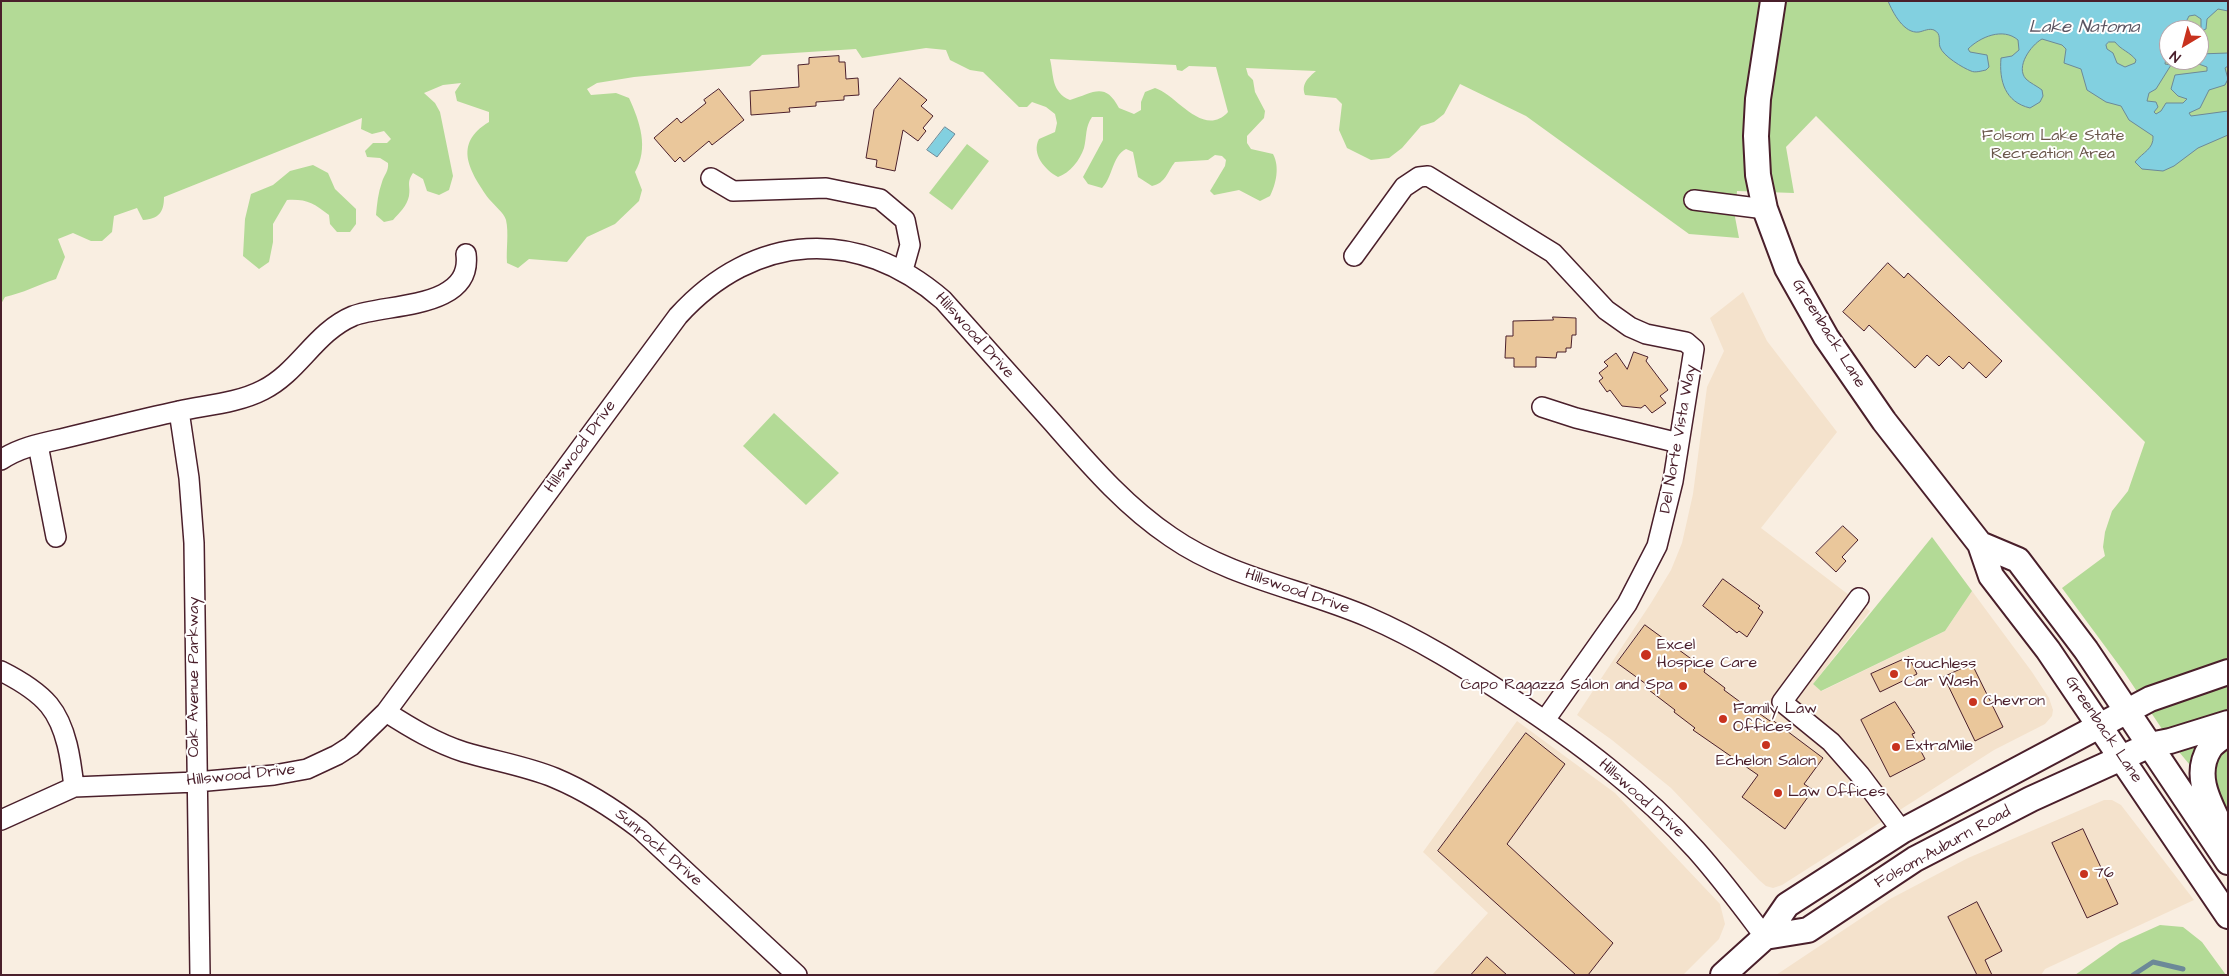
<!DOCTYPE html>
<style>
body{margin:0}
#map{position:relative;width:2229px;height:976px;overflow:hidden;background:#f9eee1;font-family:"Architects Daughter",sans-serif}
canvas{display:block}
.frame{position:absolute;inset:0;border:2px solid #4a1f2b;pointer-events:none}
.north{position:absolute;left:2159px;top:20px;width:50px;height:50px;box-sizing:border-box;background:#fff;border:1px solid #b7a5aa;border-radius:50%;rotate:217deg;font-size:14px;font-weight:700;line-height:20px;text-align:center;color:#4a1f2b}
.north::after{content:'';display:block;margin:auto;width:18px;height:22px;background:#c8321e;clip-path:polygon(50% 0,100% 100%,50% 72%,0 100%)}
</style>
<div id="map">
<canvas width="2229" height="976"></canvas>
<div class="frame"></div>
<div class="north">N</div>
</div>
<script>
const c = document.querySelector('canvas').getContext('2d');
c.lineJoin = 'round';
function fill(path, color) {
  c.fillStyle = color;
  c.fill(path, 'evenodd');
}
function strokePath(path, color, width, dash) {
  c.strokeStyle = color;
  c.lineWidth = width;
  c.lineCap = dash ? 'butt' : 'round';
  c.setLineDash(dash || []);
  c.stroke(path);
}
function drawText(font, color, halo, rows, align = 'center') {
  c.font = font + ' "Architects Daughter",sans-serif';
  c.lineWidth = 4;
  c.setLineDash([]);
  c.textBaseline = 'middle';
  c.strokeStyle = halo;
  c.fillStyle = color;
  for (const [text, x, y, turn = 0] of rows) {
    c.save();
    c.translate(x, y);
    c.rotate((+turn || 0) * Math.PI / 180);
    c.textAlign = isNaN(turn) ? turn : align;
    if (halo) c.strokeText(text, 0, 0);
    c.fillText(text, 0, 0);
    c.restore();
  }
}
fill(new Path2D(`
 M1743,292L1767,341L1837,432L1761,528L1870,611L1813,684L1822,691L1945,631L1972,591L2032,672L2049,698L2053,710L2052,716L2045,724L1994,750L1782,885L1773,888L1766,886L1759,880L1671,788L1612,740L1577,715L1651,603L1671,570L1682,543L1693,494L1707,387L1724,351L1710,318Z
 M1517,721L1615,793L1720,904L1725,924L1719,939L1683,975H1432L1488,913L1423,852Z
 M2104,800H2112L2121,805L2194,900L2045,969L2041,975H1776L1890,899L1968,858Z`), '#f4e2cc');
fill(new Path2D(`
 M1,1H2228V811L2170,741L2124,672L2062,588L2105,556L2103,547L2105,532L2112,511L2128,491L2145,442L1816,116L1786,147L1794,193L1737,191L1735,217L1739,238L1689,234L1526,116L1460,84L1444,114L1434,122L1421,126L1402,148L1389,158L1371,160L1347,148L1339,130L1342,104L1336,98L1305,95C1301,84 1308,78 1316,71L1246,68L1248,75L1253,80L1255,92L1265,111L1264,118L1247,136V143L1251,149L1273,154C1280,167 1276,184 1270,196L1260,201L1239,190L1214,195L1210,191L1225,166L1226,160L1222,156L1215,155L1208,160L1175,162C1167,172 1166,183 1152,186L1138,177L1133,152L1126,149C1112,156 1113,177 1102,188L1088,184L1083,177L1103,140V117H1092C1085,127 1087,136 1084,148C1080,160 1070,173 1058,177C1045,170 1031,154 1039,139L1055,132L1057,123L1055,114L1046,107L1032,102L1027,107H1019L983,72L970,70L950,60L946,50L926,48L862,58L856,49L762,55L750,66L634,77L597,83L587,89L591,95L616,93L629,98C640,122 649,148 635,172L642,190L639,201L615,224L587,237L567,262L529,259L518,268L507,263C506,249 509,233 506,220C504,213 494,205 489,199C470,172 452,144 489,122V112L457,101L455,92L461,83L443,85L424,93L435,103L440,112L453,176L449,190L439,195L427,191L423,179L413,173C406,183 411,186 409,196C407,206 399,213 393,220L384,222L376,215C377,204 378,193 382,182C384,175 389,171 388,163L380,158L367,157L365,151L373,143H387L391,139L384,131L372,134L361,129L362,118L164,197C164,212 159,219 143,220L137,208L114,216L112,232L102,241H91L73,233L58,239L65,257L56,279C38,285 23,293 5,297L1,304ZM2169,30H2199V60H2169ZM1050,59L1176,65L1177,70L1182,71L1189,66L1216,67L1228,112C1203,139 1176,94 1155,88L1145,92L1141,102V110L1134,114L1119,108C1105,81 1093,93 1070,100C1051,92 1054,76 1050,59Z
 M967,144L989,161L952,210L929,193Z
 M313,165L328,173L335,189L356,209V224L350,232H337L330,224L329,215C313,203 307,199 287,200L273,224V242L269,262L259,269L243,256L245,219L251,194L273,185L290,171Z
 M774,413L839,473L806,505L743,446Z
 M1932,537L1972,591L1945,631L1821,691L1813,684Z
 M2160,925L2183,927L2202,942L2226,975H2075L2120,943Z`), '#b3da96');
const water = new Path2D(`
 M1888,1H2228V11L2218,9L2207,19L2206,29L2201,31V19L2195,15L2189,16L2182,30H2169V55L2166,57L2165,64L2171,65L2156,89L2149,93L2147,101L2156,102L2158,107L2154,112L2156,114L2161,111L2166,103H2183L2187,99L2178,96L2171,89L2175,75L2207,71V67L2193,62V60H2199V54L2228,53V66L2225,68L2228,79L2225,85L2209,90L2200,108L2189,113L2191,116L2228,111V135L2198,148L2174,166L2163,171L2142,169L2135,162C2143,152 2154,149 2153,136L2129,120L2121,106L2106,102L2087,90L2081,69L2064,63L2066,49L2062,45L2042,39C2031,45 2015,67 2026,79C2030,83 2037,86 2042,90L2043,96L2040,102L2030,108C2005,102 1999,81 2001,58L2012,56L2019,50L2018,40C2003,27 1980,37 1968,49L1970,52L1987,55L1989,67L1986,70C1981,71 1975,73 1971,71C1963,68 1943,56 1940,47C1938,41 1942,34 1934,30C1929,28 1924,31 1919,32C1904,34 1893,13 1888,1ZM2109,42H2115C2121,50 2130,52 2136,60L2135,63L2125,67L2117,63L2113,53L2107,49L2106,45Z
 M945,127L955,134L937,157L927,150Z`);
fill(water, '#82d0e0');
strokePath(water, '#6c8998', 1);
strokePath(new Path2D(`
 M2133,975L2153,962L2183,969`), '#6c8998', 5);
const building = new Path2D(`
 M839,56V62H845L846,79L858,78L859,95L844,96V100L816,102V106L789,108L790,112L751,115L750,91L799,87L798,65L809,64V58Z
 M900,78L927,100L921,106L933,116L923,128L926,131L918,141L903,130L895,171L876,167L877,160L866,158L874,110Z
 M719,89L744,120L712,145L709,141L684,162L680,157L675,162L654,138L677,118L681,123L706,103L704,100Z
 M1888,263L1904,278L1908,273L2002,361L1986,378L1969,362L1963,369L1949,356L1939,366L1927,355L1915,368L1869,325L1864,331L1843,312Z
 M1553,317L1576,318V335H1572L1571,348H1566V352H1557L1556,358L1536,357V367H1514V358H1505L1506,336H1513V321L1553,320Z
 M1634,352L1648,357L1646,361L1668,390L1660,396L1666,403L1652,413L1645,405L1641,408L1622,406L1610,390L1607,392L1599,381L1603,378L1599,373L1608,366L1604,362L1616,353L1627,369Z
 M1843,526L1858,540L1842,557L1846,561L1836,572L1816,553Z
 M1723,579L1760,606L1758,608L1763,612L1747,637L1739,631L1737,633L1703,606Z
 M1645,625L1705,669L1704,672L1725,688L1724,690L1751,710L1753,709L1770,721L1771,719L1823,758L1804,784L1813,790L1785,829L1742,797L1758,775L1693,730L1695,728L1674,712L1675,710L1645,687L1646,684L1617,663Z
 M1909,657L1917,674L1880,692L1871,674Z
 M1972,664L2003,727L1975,741L1944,677Z
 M1895,702L1915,733L1912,734L1925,759L1890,777L1861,720Z
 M1526,733L1565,764L1507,844L1613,943L1588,975H1576L1438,851Z
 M2083,829L2118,904L2087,918L2052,843Z
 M1977,902L2002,951L1985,960L1992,975H1977L1948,917Z
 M1487,957L1507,975H1471Z`);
fill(building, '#eac79b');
strokePath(building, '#4a1f2b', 1);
const minor = new Path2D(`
 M711,178L733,191L826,188L880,199L905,220L910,245L903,270
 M1694,200L1765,209
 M1354,256L1404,187L1419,177L1428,176L1553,253L1606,310L1630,327L1646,334L1686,342L1694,349L1673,481L1657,546L1627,604L1545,720
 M1542,407L1576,418L1679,443
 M179,411L189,478L194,543L200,975
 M38,445L56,537
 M1,460C20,447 43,443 65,438C103,429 141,419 179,411C207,405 238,403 263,390C299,372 315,332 353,316C386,303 473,310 466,254
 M1859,598L1782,702L1831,742L1860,775L1902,831
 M1,671C17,679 38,692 49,705C67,727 71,761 74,787
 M386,712C411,728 436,743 464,752C494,761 526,766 555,778C586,791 614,809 640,829L797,975
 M1,820L74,787L196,782L274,775L307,769L337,755L351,746L386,712L678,316C754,232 858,226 943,300C980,341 1016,382 1053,423C1090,465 1125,506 1171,537C1230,578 1303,589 1368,617C1419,639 1465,668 1511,698C1578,742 1642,790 1696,850C1721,878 1743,908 1765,937`);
const major = new Path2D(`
 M1773,1L1758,99L1756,136L1758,175L1765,209L1787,268L1826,337L1884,421L1980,544L1991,576L2048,650L2228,916
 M1980,544L2018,560L2086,650L2228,862
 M2227,840C2215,811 2190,779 2210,748C2214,742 2222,738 2228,733
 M1765,937L1808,930L1915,859L2031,799L2150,745L2170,741L2228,723
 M1723,975L1765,937L1787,905L1902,831L2150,699L2228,672`);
strokePath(minor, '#4a1f2b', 22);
strokePath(major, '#4a1f2b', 28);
strokePath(minor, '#fff', 19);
strokePath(major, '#fff', 24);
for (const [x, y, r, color] of [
 [1646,655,6,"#c8321e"],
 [1894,674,5,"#c8321e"],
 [1683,686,5,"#c8321e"],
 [1973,702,5,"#c8321e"],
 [1723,719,5,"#c8321e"],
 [1766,745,5,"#c8321e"],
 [1896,747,5,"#c8321e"],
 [1778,793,5,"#c8321e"],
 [2084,874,5,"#c8321e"]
]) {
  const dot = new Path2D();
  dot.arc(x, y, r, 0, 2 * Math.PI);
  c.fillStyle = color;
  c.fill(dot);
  strokePath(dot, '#fff', 2);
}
drawText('16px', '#6a574b', '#fff', [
 ["Folsom Lake State",2053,137],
 ["Recreation Area",2053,155]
]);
drawText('16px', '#4a1f2b', '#fff', [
 ["Greenback Lane",1828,334,58],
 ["Hillswood Drive",974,336,48],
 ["Del Norte Vista Way",1679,439,-80],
 ["Hillswood Drive",581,447,-54],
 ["Hillswood Drive",1297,592,19],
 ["Oak Avenue Parkway",195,677,-90],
 ["Greenback Lane",2103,730,56],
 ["Hillswood Drive",241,776,-6],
 ["Hillswood Drive",1641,799,42],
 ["Sunrock Drive",658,848,41],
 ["Folsom-Auburn Road",1943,848,-29]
]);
drawText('16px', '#4a1f2b', '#fff', [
 ["Excel",1657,646],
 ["Hospice Care",1657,664],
 ["Touchless",1904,665],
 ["Car Wash",1904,683],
 ["Capo Ragazza Salon and Spa",1673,686,"right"],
 ["Chevron",1983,702],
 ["Family Law",1733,710],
 ["Offices",1733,728],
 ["ExtraMile",1906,747],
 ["Echelon Salon",1766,762,"center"],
 ["Law Offices",1788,793],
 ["76",2094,874]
], 'left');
drawText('italic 18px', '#5b5461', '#fff', [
 ["Lake Natoma",2084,28]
]);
</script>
